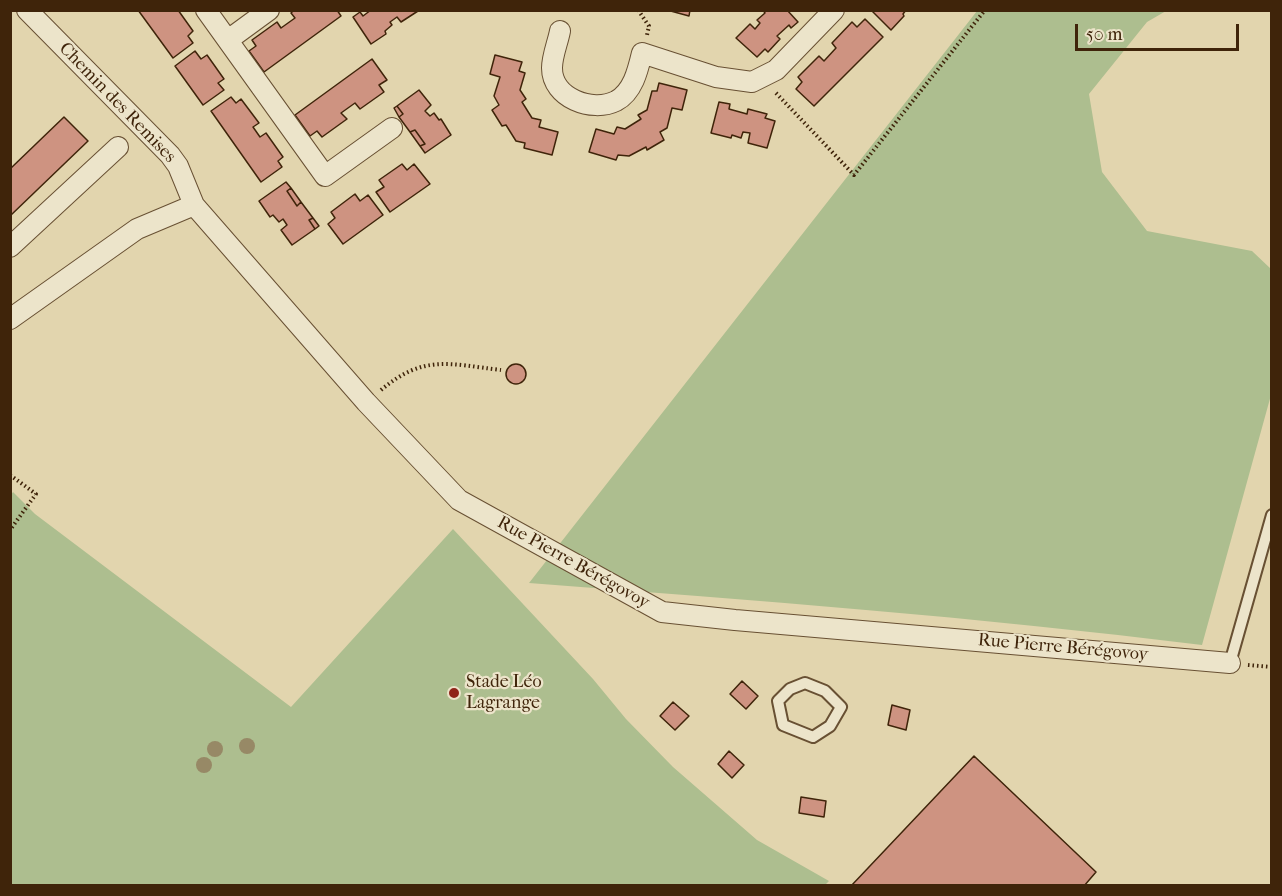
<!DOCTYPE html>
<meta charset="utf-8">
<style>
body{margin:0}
#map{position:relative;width:1282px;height:896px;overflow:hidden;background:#e2d5ae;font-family:"IM FELL French Canon",serif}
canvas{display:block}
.frame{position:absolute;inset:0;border:12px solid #3f240a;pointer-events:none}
.scale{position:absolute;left:1075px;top:24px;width:164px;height:27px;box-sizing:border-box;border:3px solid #3f240a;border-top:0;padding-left:8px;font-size:18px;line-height:21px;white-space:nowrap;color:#3f240a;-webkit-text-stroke:4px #ece4ca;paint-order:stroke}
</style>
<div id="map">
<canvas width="1282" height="896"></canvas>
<div class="frame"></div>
<div class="scale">50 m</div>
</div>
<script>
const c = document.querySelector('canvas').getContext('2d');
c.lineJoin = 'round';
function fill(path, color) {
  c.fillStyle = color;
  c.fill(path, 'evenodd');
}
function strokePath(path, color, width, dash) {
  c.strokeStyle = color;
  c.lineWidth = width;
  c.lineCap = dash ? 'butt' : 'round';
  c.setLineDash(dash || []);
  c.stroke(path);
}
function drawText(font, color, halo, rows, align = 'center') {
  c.font = font + ' "IM FELL French Canon",serif';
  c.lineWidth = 4.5;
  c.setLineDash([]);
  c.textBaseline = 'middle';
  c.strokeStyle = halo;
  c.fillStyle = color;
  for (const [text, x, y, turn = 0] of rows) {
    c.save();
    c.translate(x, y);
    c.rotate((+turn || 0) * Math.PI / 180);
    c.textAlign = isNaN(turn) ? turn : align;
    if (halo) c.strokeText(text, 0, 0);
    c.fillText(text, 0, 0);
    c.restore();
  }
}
fill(new Path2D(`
 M977,11H1166L1147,22L1089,94L1102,172L1147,231L1252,251L1271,269V395L1202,645C978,617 754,600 529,583Z
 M13,492L35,514L291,707L453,529L593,679L626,719L673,767L757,840L829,881L824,886L11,885L10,496Z`), '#adbe8f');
const building = new Path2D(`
 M138,10H178L193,31L188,36L193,43L173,58Z
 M294,10H337L341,16L264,72L249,51L256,46L252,40L277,22L281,28L295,18L291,13Z
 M371,10H418V11L401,22L397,17L390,22L392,25L385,31L386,34L371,44L353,17L360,12L363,16Z
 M667,10H690L689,16Z
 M787,10L798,22L791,28L789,25L777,36L780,39L768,52L765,49L757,57L736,38L750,24L755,29L760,23L757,20L765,13L763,10Z
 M871,10H906L903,14L904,16L891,30Z
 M865,19L883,37L814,106L796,89L802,82L798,77L819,56L824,61L836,48L832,43L852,22L857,27Z
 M195,51L201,59L207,55L224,79L218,83L224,90L203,105L175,66Z
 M495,55L522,62L519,71L525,73L520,90L526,99L522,102L532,118L541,120L539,127L558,132L552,155L524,148L525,143L516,141L506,125L502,126L492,110L499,105L494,96L500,77L490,74Z
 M372,59L387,80L379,85L384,92L360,109L355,103L341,113L347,119L322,137L317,131L310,136L295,115Z
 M659,83L687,90L682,110L672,108L667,128L660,132L664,140L647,150L646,147L629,156L618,155L616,160L589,152L596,129L614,134L617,127L625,129L641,119L638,115L647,110L652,91H657Z
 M419,90L431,105L425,111L430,116L434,113L439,120L441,119L451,135L425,153L420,146L425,144L415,130L410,132L399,117L403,114L397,106Z
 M231,97L236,103L241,99L259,123L253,127L260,137L266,133L283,157L278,161L282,167L261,182L211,111Z
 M719,102L730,104L729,109L747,114L748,109L767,114L765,118L775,121L767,148L748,143L750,133L743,132L741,138L732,135L731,138L711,133Z
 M397,106L403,114L399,117L394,108Z
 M64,117L88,141L10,216V169Z
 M415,130L425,144L420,146L410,132Z
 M402,164L407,170L414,164L430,184L390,212L376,192L384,187L379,180Z
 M286,182L291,188L287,191L297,206L301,202L313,218L309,220L315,229L292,245L281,230L287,225L283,219L279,222L273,215L270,217L259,201Z
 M291,188L301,202L297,206L287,191Z
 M355,194L360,201L368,195L383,215L343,244L328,224L335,218L331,212Z
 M313,218L319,226L315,229L309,220Z
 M506 374a10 10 0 1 1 20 0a10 10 0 1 1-20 0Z
 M742,681L758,696L746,709L730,694Z
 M673,702L689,716L675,730L660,716Z
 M892,705L910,710L906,730L888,725Z
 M729,751L744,765L732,778L718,764Z
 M974,756L1096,872L1084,886H851Z
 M801,797L826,801L824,817L799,813Z`);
fill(building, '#ce9381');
strokePath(building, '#3f240a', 1.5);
const lane = new Path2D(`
 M1230,663L1272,515
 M805,683L825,691L841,707L830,726L813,737L783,725L778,701L790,689Z`);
const street = new Path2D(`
 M27,10L170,155L178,166L194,205L366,402L459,500L662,612L735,620L1230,663
 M206,10L325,176L392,128
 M560,31C558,42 552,56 552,68C552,98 592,113 616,101C633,92 638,70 642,53L716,77L752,82L776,70L834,10
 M228,40L269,10
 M10,247L118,147
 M10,319L137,229L194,205`);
strokePath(lane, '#685033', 14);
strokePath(street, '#685033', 22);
strokePath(new Path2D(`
 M638,10L649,26L647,35
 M776,93L854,175L985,10
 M381,390C424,354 449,364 501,370
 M10,475L36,494L10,530
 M1248,665L1272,667`), '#3f240a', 4, [1.5, 3]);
strokePath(lane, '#ece4ca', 10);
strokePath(street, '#ece4ca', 20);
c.fillStyle = '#978966';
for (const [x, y] of [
 [247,746],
 [215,749],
 [204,765]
]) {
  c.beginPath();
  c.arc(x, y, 8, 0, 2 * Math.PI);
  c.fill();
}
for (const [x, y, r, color] of [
 [454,693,6,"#8f2418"]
]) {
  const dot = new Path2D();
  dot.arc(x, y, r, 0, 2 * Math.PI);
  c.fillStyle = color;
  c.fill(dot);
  strokePath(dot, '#ece4ca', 2);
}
drawText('18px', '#3f240a', '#ece4ca', [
 ["Chemin des Remises",117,103,46],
 ["Rue Pierre Bérégovoy",573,563,29],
 ["Rue Pierre Bérégovoy",1063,648,5]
]);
drawText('18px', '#3f240a', '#ece4ca', [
 ["Stade Léo",466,683],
 ["Lagrange",466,704]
], 'left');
</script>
